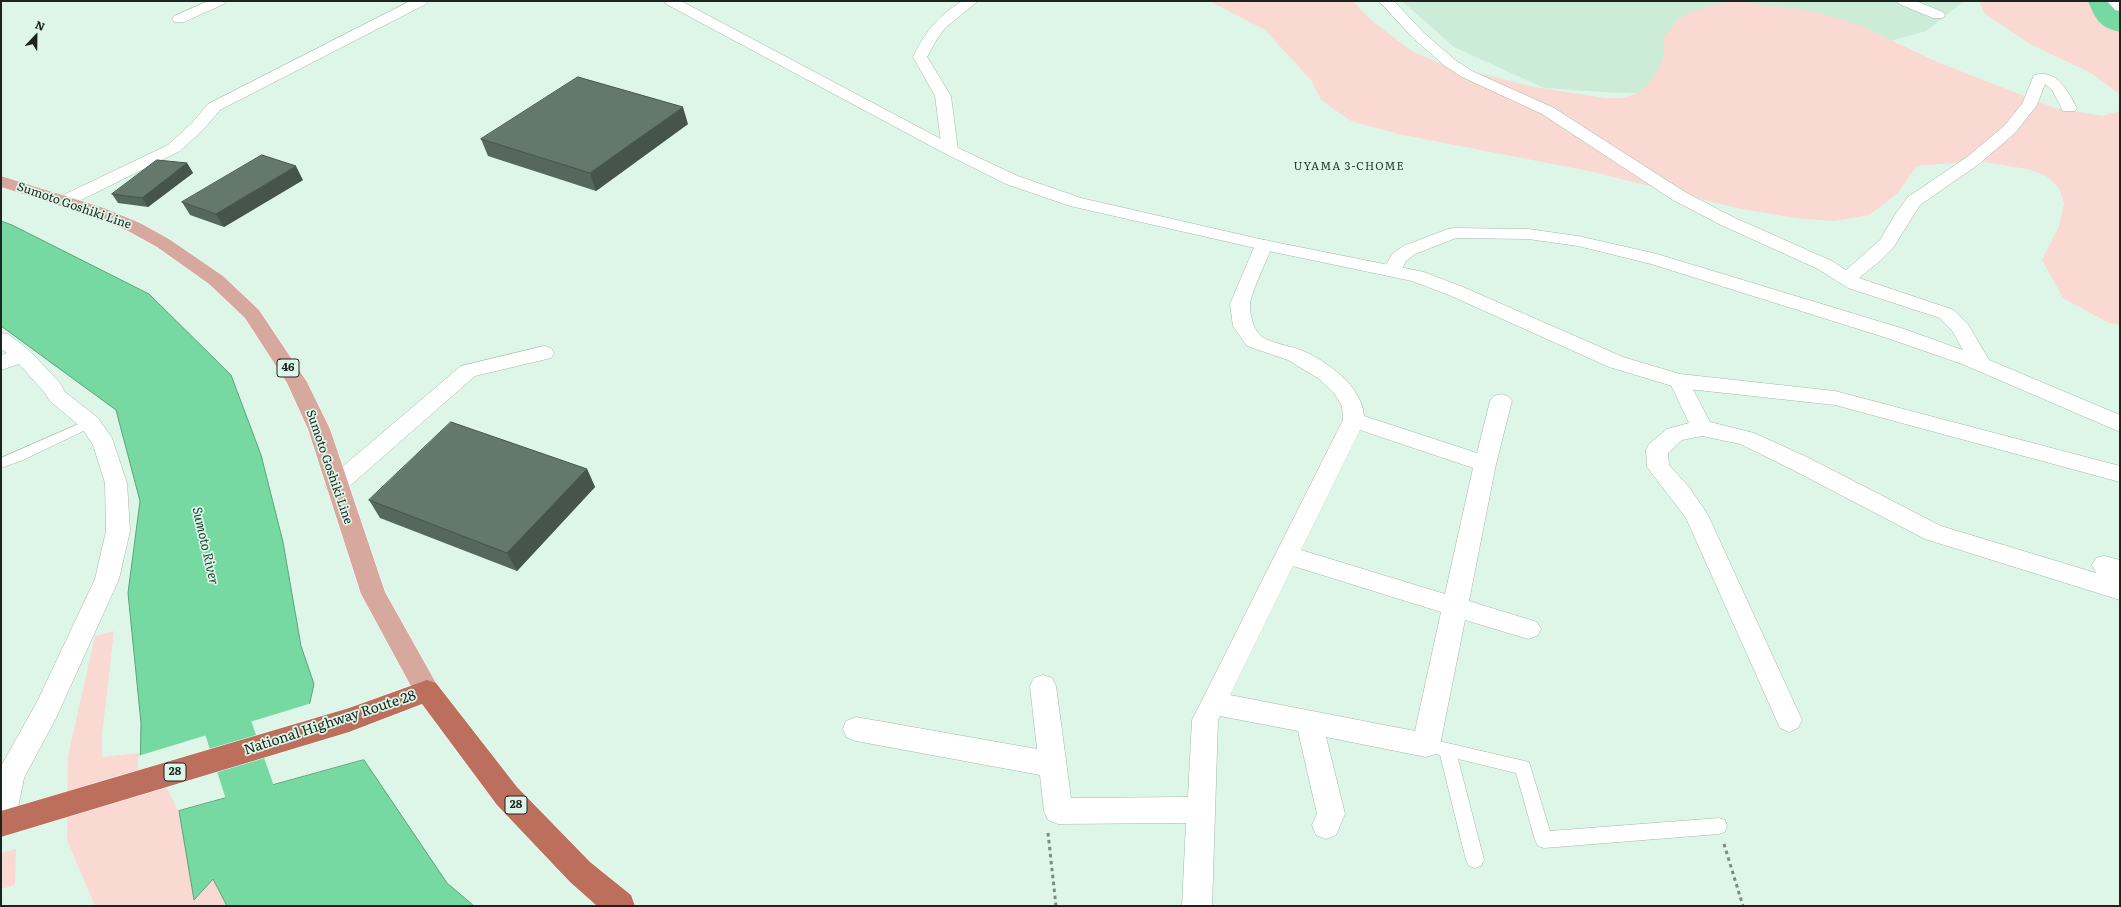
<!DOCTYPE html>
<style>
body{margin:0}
#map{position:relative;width:2121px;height:907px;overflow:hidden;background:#def6e7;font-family:Literata,serif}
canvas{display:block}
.frame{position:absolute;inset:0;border:2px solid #1b241e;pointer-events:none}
.north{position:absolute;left:16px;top:16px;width:40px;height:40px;-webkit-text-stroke:3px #def6e7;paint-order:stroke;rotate:22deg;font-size:11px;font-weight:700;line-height:16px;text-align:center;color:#1b241e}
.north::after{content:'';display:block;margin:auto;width:14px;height:18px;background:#1b241e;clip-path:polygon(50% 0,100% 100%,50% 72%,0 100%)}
</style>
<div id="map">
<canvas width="2121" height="907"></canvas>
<div class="frame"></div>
<div class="north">N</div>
</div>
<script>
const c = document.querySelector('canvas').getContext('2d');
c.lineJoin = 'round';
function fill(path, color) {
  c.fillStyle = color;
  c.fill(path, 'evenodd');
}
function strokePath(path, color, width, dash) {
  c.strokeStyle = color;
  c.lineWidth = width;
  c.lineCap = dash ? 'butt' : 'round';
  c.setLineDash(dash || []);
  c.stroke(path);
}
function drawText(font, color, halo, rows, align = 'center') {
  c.font = font + ' Literata,serif';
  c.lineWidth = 3.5;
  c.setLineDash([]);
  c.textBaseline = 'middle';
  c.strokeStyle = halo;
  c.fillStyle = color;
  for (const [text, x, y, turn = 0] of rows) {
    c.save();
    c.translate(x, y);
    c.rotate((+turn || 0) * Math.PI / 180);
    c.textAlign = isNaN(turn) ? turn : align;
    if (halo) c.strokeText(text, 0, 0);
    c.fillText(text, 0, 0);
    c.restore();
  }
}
fill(new Path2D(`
 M1402,1H1964L1926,31L1706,93H1618L1544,88L1454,47Z`), '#ccecd8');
fill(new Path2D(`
 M1209,1H1353L1370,19L1410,50L1439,63L1534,87L1605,98H1624L1640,92L1653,79L1663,59L1664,37L1680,17L1705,7L1733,1L1813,11L1861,26L1937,62L2055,108L2102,116L2120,111V325L2109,323L2063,298L2042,260L2059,226L2064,203L2059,188L2046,176L2032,170L1979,161L1917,166L1897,194L1869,215L1835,221L1795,218L1737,208L1594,172L1398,134L1351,121L1321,100L1311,80L1265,30Z
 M1979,1H2120V98L2119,94L2091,73L2032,45L1985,14Z
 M114,631L102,736V757L148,752L227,906H95L67,840L68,756L95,636Z
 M16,849L15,885L1,889V853Z`), '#fad9d2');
const water = new Path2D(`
 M1,221L12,225L149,294L231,375L261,455L283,542L301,646L314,684L305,725L140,775L141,723L128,593L140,501L116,410L1,326Z
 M364,760L447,883L474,906H227L213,879L194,900L179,811Z`);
fill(water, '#76d9a2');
strokePath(water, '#5ba37a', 1);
fill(new Path2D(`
 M312,703L307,726L138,775V756Z`), '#def6e7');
fill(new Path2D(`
 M2088,1H2114L2120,13V32C2099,27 2096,20 2088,1Z
 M223,690L241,697L248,712L316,906H260L198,712L205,697Z`), '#76d9a2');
const lane = new Path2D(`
 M90,419L94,420L96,423L94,426L23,460L1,468V458Z
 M1426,738L1529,762L1550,831L1719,818L1725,820L1727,826L1725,832L1719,834L1544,848L1538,846L1535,840L1516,773L1458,759L1484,860L1481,866L1475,868L1469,866L1466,860L1440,755L1420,750L1418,745L1420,740Z`);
const street = new Path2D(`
 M208,1H226L224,4L184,22H174L172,19L174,16Z
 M962,1H978L945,28L937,39L927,57L951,96L958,150L956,153H944L942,150L935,96L913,57C924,33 939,15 962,1Z
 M1379,1H1394L1423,32L1455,60L1472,71L1554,108L1685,192L1733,217L1832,261L1846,270L1880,240L1896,213L1908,197L1967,157L2004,126L2022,104L2034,75C2058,69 2067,90 2077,108L2075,111H2063L2052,90L2045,84L2037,105L2015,133L1979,164L1920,205L1893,248L1880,261L1859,278L1954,310L1968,324L1989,360L2120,415V432L1962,364L1887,338L1651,264L1578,246L1528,239L1456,238L1415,254L1406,261L1399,274L1392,276L1385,274L1383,270L1392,254L1403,246L1448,229L1454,228L1528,229L1578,236L1657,254L1901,328L1963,350L1953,332L1940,318L1848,288L1818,269L1721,225L1673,200L1542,114L1462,77L1445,66L1413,38Z
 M1897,1H1916L1943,12L1945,15L1943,18H1933L1899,4Z
 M2107,1H2120V11L2115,10Z
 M1264,240L1270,241L1273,245C1268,257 1250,295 1250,305C1250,315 1253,329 1261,336C1269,343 1291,346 1301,350C1327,361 1362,386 1364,416L1477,453L1490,401L1494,396L1501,394L1508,396L1512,401L1496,464L1469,601L1537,622L1541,629L1537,636L1528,639L1465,620L1440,745L1436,754L1426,757L1326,737L1345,814L1336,835L1326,839L1316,835L1312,825L1317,814L1298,731L1220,716L1218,720L1212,906H1182L1186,823L1058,824L1048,820L1044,811L1040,775L856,741L846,737L843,729L846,721L856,717L1037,749L1030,686L1034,678L1043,675L1052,678L1056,686L1071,798L1188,797L1192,720L1343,420L1342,406L1334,393L1318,378L1288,360L1247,346L1233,326L1230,304L1255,245L1258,241ZM1360,430L1473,468L1445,594L1301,550ZM1293,566L1441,612L1415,731L1230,695Z
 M1,333L8,334L29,350L60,383L65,392L98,418L112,438L127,483L130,531L119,579L56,718L24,778L15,823L11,833L1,836V766L37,702L95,579L106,531L105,483L93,445L82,428L50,401L44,392L19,364L1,370V355L7,353L1,349Z
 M544,346L551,348L554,353L551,358L475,376L344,491L336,493L328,491L325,485L328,479L461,366Z
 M1679,374L1686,376L1710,422L1754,433L1807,457L1941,526L2096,573L2092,565L2096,558L2104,556L2120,560V600L1925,539L1791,469L1740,444L1702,436L1682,440L1668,453L1669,465L1689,487L1708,515L1802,720L1798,728L1789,732L1780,728L1686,518L1647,467L1646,450L1649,444L1667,429L1689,423L1669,381L1672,376Z`);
const secondary = new Path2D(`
 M410,1H428L426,4L220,110L204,129L180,151L71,205L65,206L59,205L56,201L59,197L168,145L192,123L208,104Z
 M664,1H681L956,147L1018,176L1081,198L1264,240L1424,272L1463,287L1623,357L1680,374L1835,391L2120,466V482L1835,405L1679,388L1609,367L1449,295L1412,281L1264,250L1070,206L1006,184L944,153L666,4Z`);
const primary = new Path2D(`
 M1,176L104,208L140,223L169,239L223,276L259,310L307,382L330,429L385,592L436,683L440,691L436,699L427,702L418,699L361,594L308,429L287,383L245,318L209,284L157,247L128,231L92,216L1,187Z`);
const highway = new Path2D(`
 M427,680L436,683L517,787L590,862L631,895L635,906H597L570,882L497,805L422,704L349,732L1,837V811L349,708Z`);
strokePath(lane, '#a1b8aa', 1);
strokePath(street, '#a1b8aa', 1);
strokePath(secondary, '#a1b8aa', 1);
strokePath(primary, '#fff', 1);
strokePath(highway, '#fff', 1);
strokePath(new Path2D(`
 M1048,833L1056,906
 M1724,844L1743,906`), '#7c8c82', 3, [3.5, 3.5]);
fill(lane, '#fff');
fill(street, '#fff');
fill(secondary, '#fff');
fill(primary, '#d7a99e');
fill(highway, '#bd6f5e');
fill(new Path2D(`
 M688,124L596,191L488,156L481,139Z
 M187,163L193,173L148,207L118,203L112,194Z
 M303,180L224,227L190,215L182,202Z
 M587,469L595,487L517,571L380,518L369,500Z`), '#56685d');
fill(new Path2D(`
 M683,107L688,124L596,191L590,173Z
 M187,163L193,173L148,207L142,198Z
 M296,166L303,180L224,227L216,214Z
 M587,469L595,487L517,571L507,553Z`), '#46554c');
const building = new Path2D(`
 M578,77L683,107L590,173L481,139Z
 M262,155L296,166L216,214L182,202Z
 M157,160L187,163L142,198L112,194Z
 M451,422L587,469L507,553L369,500Z`);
fill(building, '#64796c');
strokePath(building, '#46554c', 1);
c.letterSpacing = '1px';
drawText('11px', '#273a2f', '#def6e7', [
 ["UYAMA 3-CHOME",1349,167]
]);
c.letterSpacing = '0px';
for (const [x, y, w] of [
 [288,368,22],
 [175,772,22],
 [516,805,22]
]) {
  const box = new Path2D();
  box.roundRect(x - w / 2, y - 9, w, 18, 3);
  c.fillStyle = '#def6e7';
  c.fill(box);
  strokePath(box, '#1b241e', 1);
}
drawText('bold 11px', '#1b241e', null, [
 ["46",288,368],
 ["28",175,772],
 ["28",516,805]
]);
drawText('12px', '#1b241e', '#def6e7', [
 ["Sumoto Goshiki Line",74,206,19],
 ["Sumoto Goshiki Line",329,467,71]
]);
drawText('italic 13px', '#18422c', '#def6e7', [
 ["Sumoto River",205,546,77]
]);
drawText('14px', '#1b241e', '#def6e7', [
 ["National Highway Route 28",330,723,-18]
]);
</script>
